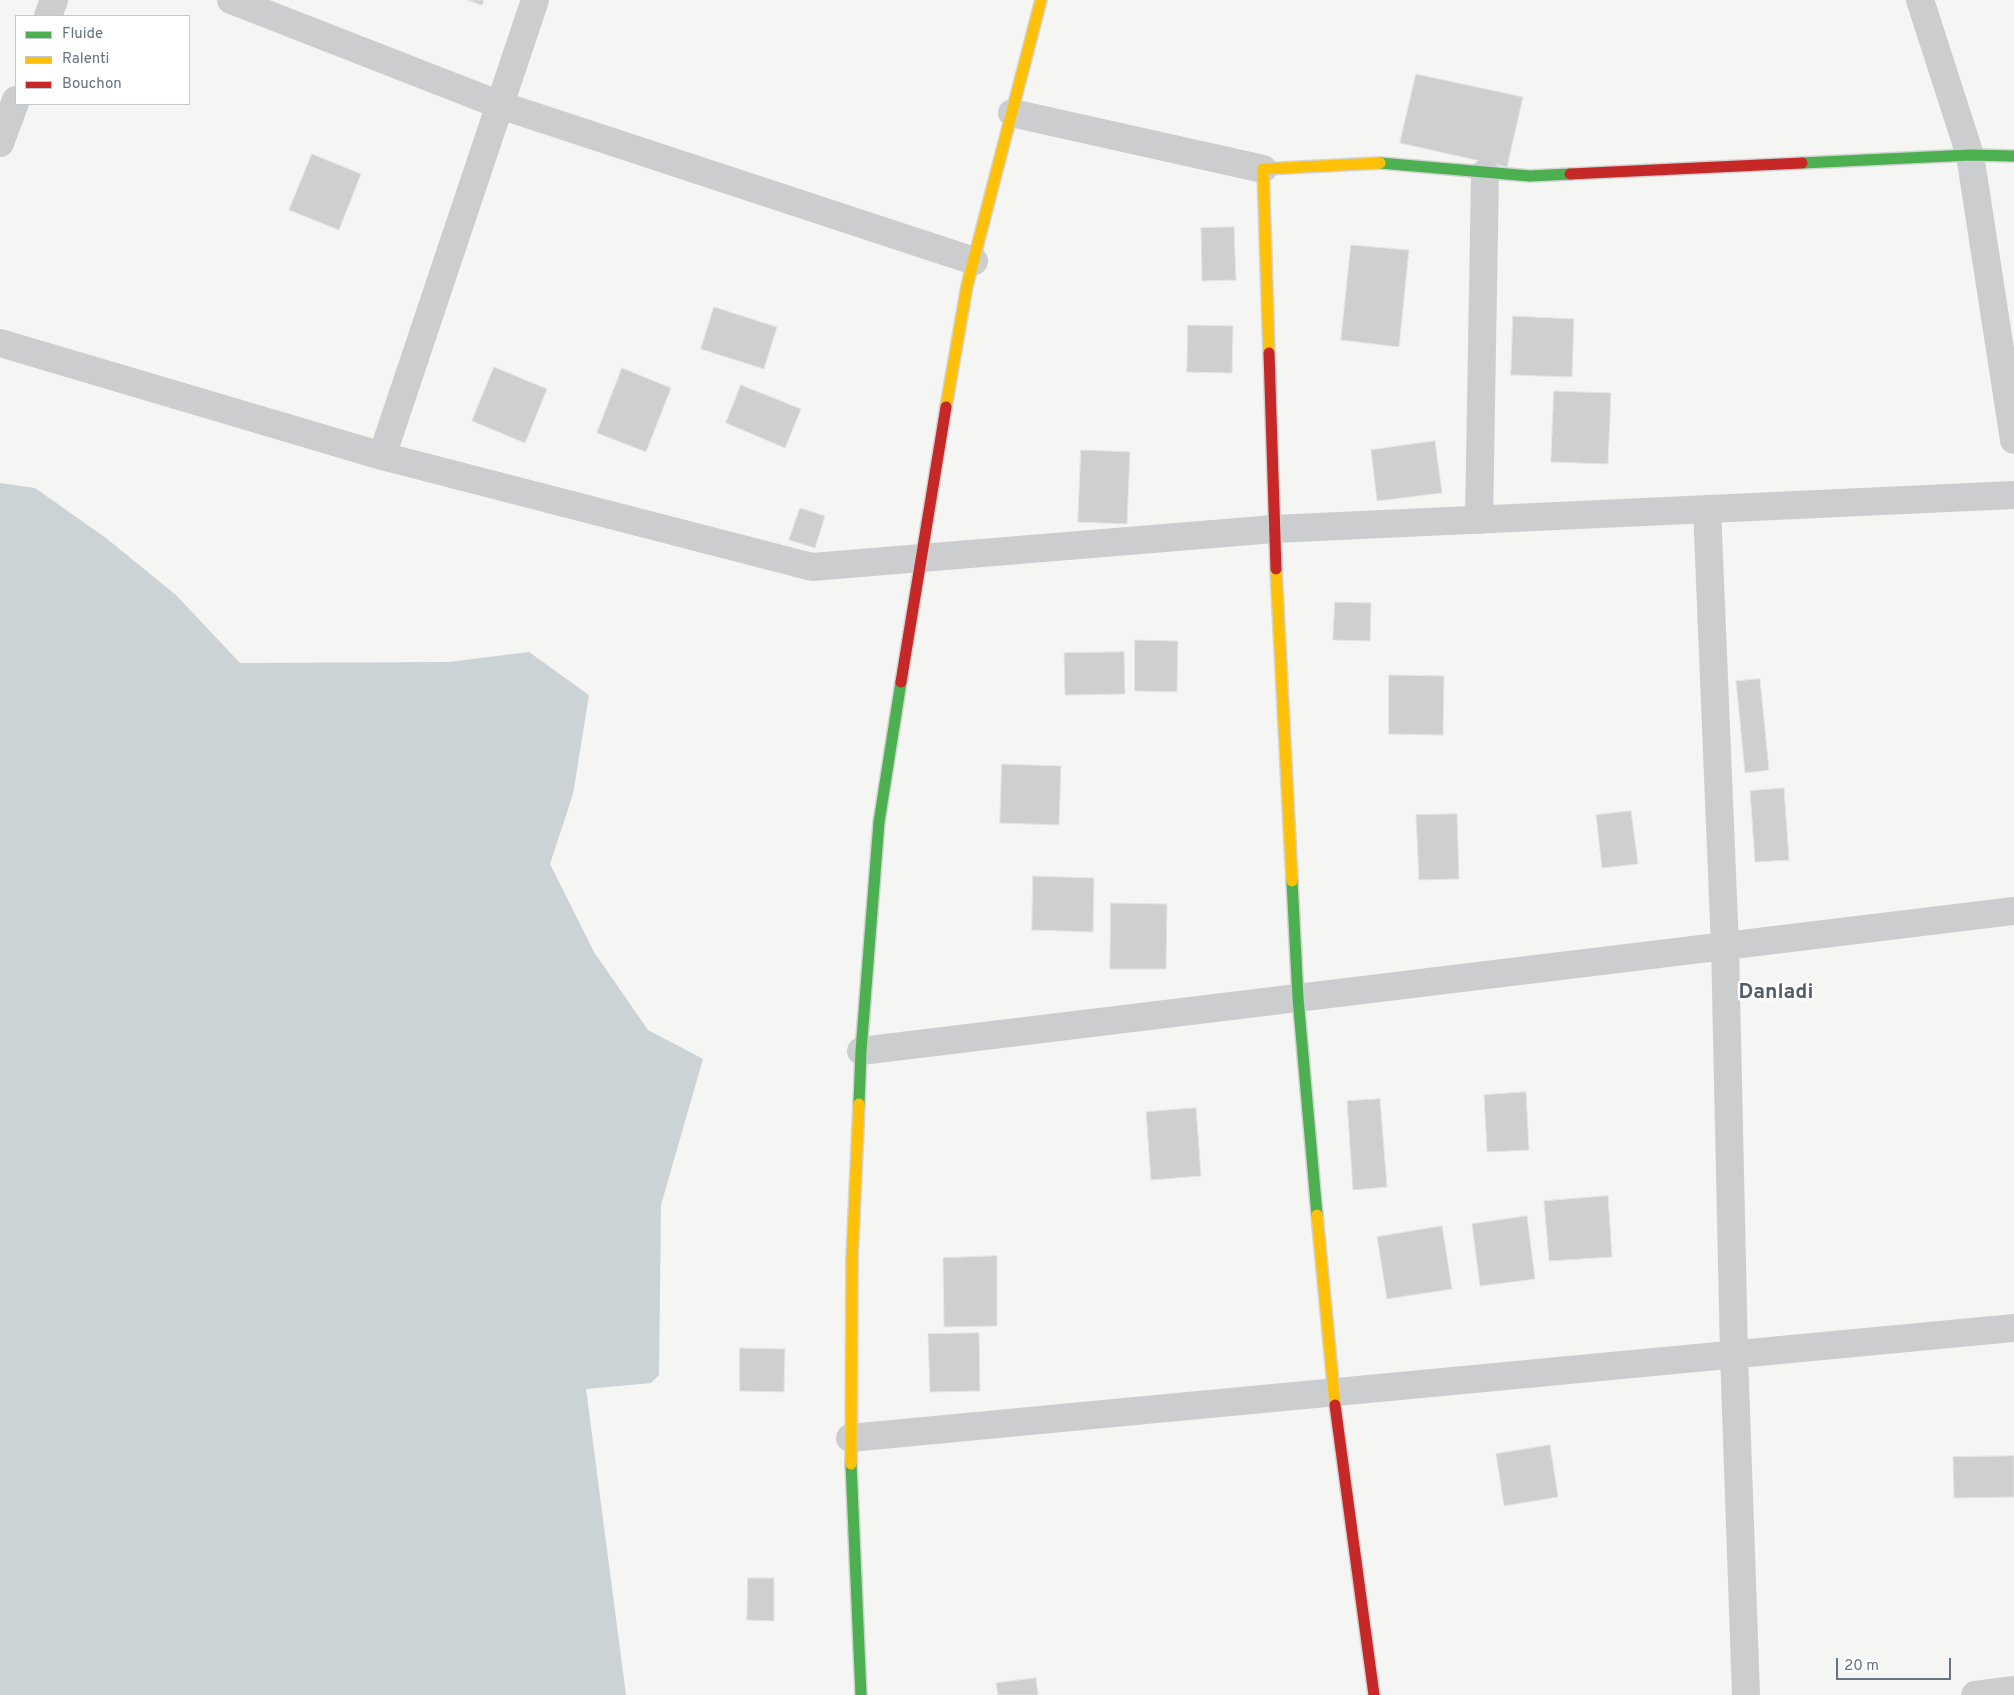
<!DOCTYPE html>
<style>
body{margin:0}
#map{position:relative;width:2014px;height:1695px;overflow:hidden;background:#f5f5f4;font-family:Overpass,sans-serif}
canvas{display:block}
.legend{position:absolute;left:15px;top:15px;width:175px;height:90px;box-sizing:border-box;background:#fff;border:1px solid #c1c7ce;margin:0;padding:6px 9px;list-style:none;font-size:15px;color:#657384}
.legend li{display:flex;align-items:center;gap:10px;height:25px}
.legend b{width:25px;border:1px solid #c1c7ce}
.scale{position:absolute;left:1836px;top:1658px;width:115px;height:22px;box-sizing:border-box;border:2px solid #657384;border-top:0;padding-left:6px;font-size:15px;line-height:18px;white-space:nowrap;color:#657384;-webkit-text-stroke:4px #fff;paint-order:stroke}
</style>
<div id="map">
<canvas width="2014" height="1695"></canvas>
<ul class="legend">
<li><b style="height:6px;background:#4caf50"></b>Fluide</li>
<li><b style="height:6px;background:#ffc107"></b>Ralenti</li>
<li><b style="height:6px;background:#c62828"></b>Bouchon</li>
</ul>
<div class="scale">20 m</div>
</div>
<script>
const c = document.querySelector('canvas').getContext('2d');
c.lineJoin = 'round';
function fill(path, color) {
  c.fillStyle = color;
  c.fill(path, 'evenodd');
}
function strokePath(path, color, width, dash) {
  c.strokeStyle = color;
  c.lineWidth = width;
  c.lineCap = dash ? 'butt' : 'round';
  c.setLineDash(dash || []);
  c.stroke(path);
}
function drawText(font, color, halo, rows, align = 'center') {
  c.font = font + ' Overpass,sans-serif';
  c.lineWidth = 5;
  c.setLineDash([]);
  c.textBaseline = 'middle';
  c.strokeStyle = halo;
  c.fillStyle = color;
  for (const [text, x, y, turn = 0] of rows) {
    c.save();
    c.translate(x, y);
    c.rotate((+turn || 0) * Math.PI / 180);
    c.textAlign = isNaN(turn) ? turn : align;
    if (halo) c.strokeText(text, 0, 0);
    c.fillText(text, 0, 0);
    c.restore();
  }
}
fill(new Path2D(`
 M0,483L35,488L106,538L176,595L240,663L448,662L529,652L589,695L573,794L550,864L594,952L648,1030L703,1059L661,1205L659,1375L651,1383L586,1389L626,1695H0Z`), '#ccd3d7');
const building = new Path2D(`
 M468,0H484L482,5Z
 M1416,74L1523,97L1507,167L1400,143Z
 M312,154L361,174L339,230L289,210Z
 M1234,227L1236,280L1202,281L1201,228Z
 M1351,245L1409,250L1399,347L1341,340Z
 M714,307L777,327L764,369L701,349Z
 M1513,316L1574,319L1572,377L1511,375Z
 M1188,325L1233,326L1232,373L1187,372Z
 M494,367L547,389L525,443L472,421Z
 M622,368L671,388L646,452L597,433Z
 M741,385L801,409L785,448L726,423Z
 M1554,391L1611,393L1608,464L1551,462Z
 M1435,441L1442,493L1377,501L1371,450Z
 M1081,450L1130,452L1127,524L1078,522Z
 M800,508L825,516L815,548L789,540Z
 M1335,602L1371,603L1370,641L1333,640Z
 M1135,640L1178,641L1177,692L1135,691Z
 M1124,652L1125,694L1065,695L1064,653Z
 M1389,675L1444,676L1443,735L1389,734Z
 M1760,679L1769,770L1745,773L1736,681Z
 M1002,764L1061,766L1059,825L1000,823Z
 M1784,788L1789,860L1755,862L1750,791Z
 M1631,811L1638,864L1602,868L1596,815Z
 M1457,814L1459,879L1419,880L1416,815Z
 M1033,876L1094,878L1093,932L1032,930Z
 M1111,903L1167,904L1166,969H1110Z
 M1526,1092L1529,1150L1487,1152L1484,1095Z
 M1380,1099L1387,1187L1353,1190L1347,1101Z
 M1196,1108L1201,1176L1151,1180L1146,1112Z
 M1608,1196L1612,1257L1549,1261L1544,1201Z
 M1527,1216L1535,1279L1480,1286L1472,1224Z
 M1442,1226L1452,1289L1387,1299L1377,1237Z
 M997,1256V1326L944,1327L943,1258Z
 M979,1333L980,1391L930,1392L928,1334Z
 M740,1348L785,1349L784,1392L740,1391Z
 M1550,1445L1558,1497L1504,1506L1496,1454Z
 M2014,1456V1497L1954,1498L1953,1457Z
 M748,1578H774V1621L747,1620Z
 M1036,1678L1038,1695H998L996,1683Z`);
fill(building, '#ced0d0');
strokePath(building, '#e4e4e4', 1);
const fast = new Path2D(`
 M1380,163L1530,176L1570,174
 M1802,163L1970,155L2014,156
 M1292,881L1298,998L1317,1215
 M859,1104L861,1051L879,822L901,682
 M851,1464L861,1695`);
const slow = new Path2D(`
 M1269,353L1263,169L1380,163
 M946,407L967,286L1041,0
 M1276,569L1292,881
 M1317,1215L1335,1405
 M851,1464L852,1260L859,1104`);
const jam = new Path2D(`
 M1570,174L1802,163
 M1269,353L1276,569
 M901,682L946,407
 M1335,1405L1374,1695`);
strokePath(fast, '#d2d3d3', 14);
strokePath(slow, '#d2d3d3', 14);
strokePath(jam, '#d2d3d3', 14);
strokePath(new Path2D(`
 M231,0L500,105L974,261
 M1920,0L1970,155L2014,440
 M48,16L54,0
 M1012,113L1263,169
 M0,143L16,100
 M0,343L382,456L812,567L1274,529L2014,495
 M382,456L535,0
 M1707,509L1725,946L1734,1354L1746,1695
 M1479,520L1485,173
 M861,1051L2014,911
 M850,1438L2014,1328
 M1975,1695L2014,1690`), '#cccdcf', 28);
strokePath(fast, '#4caf50', 11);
strokePath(slow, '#ffc107', 11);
strokePath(jam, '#c62828', 11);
drawText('bold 21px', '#535d69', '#fff', [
 ["Danladi",1776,994]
]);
</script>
